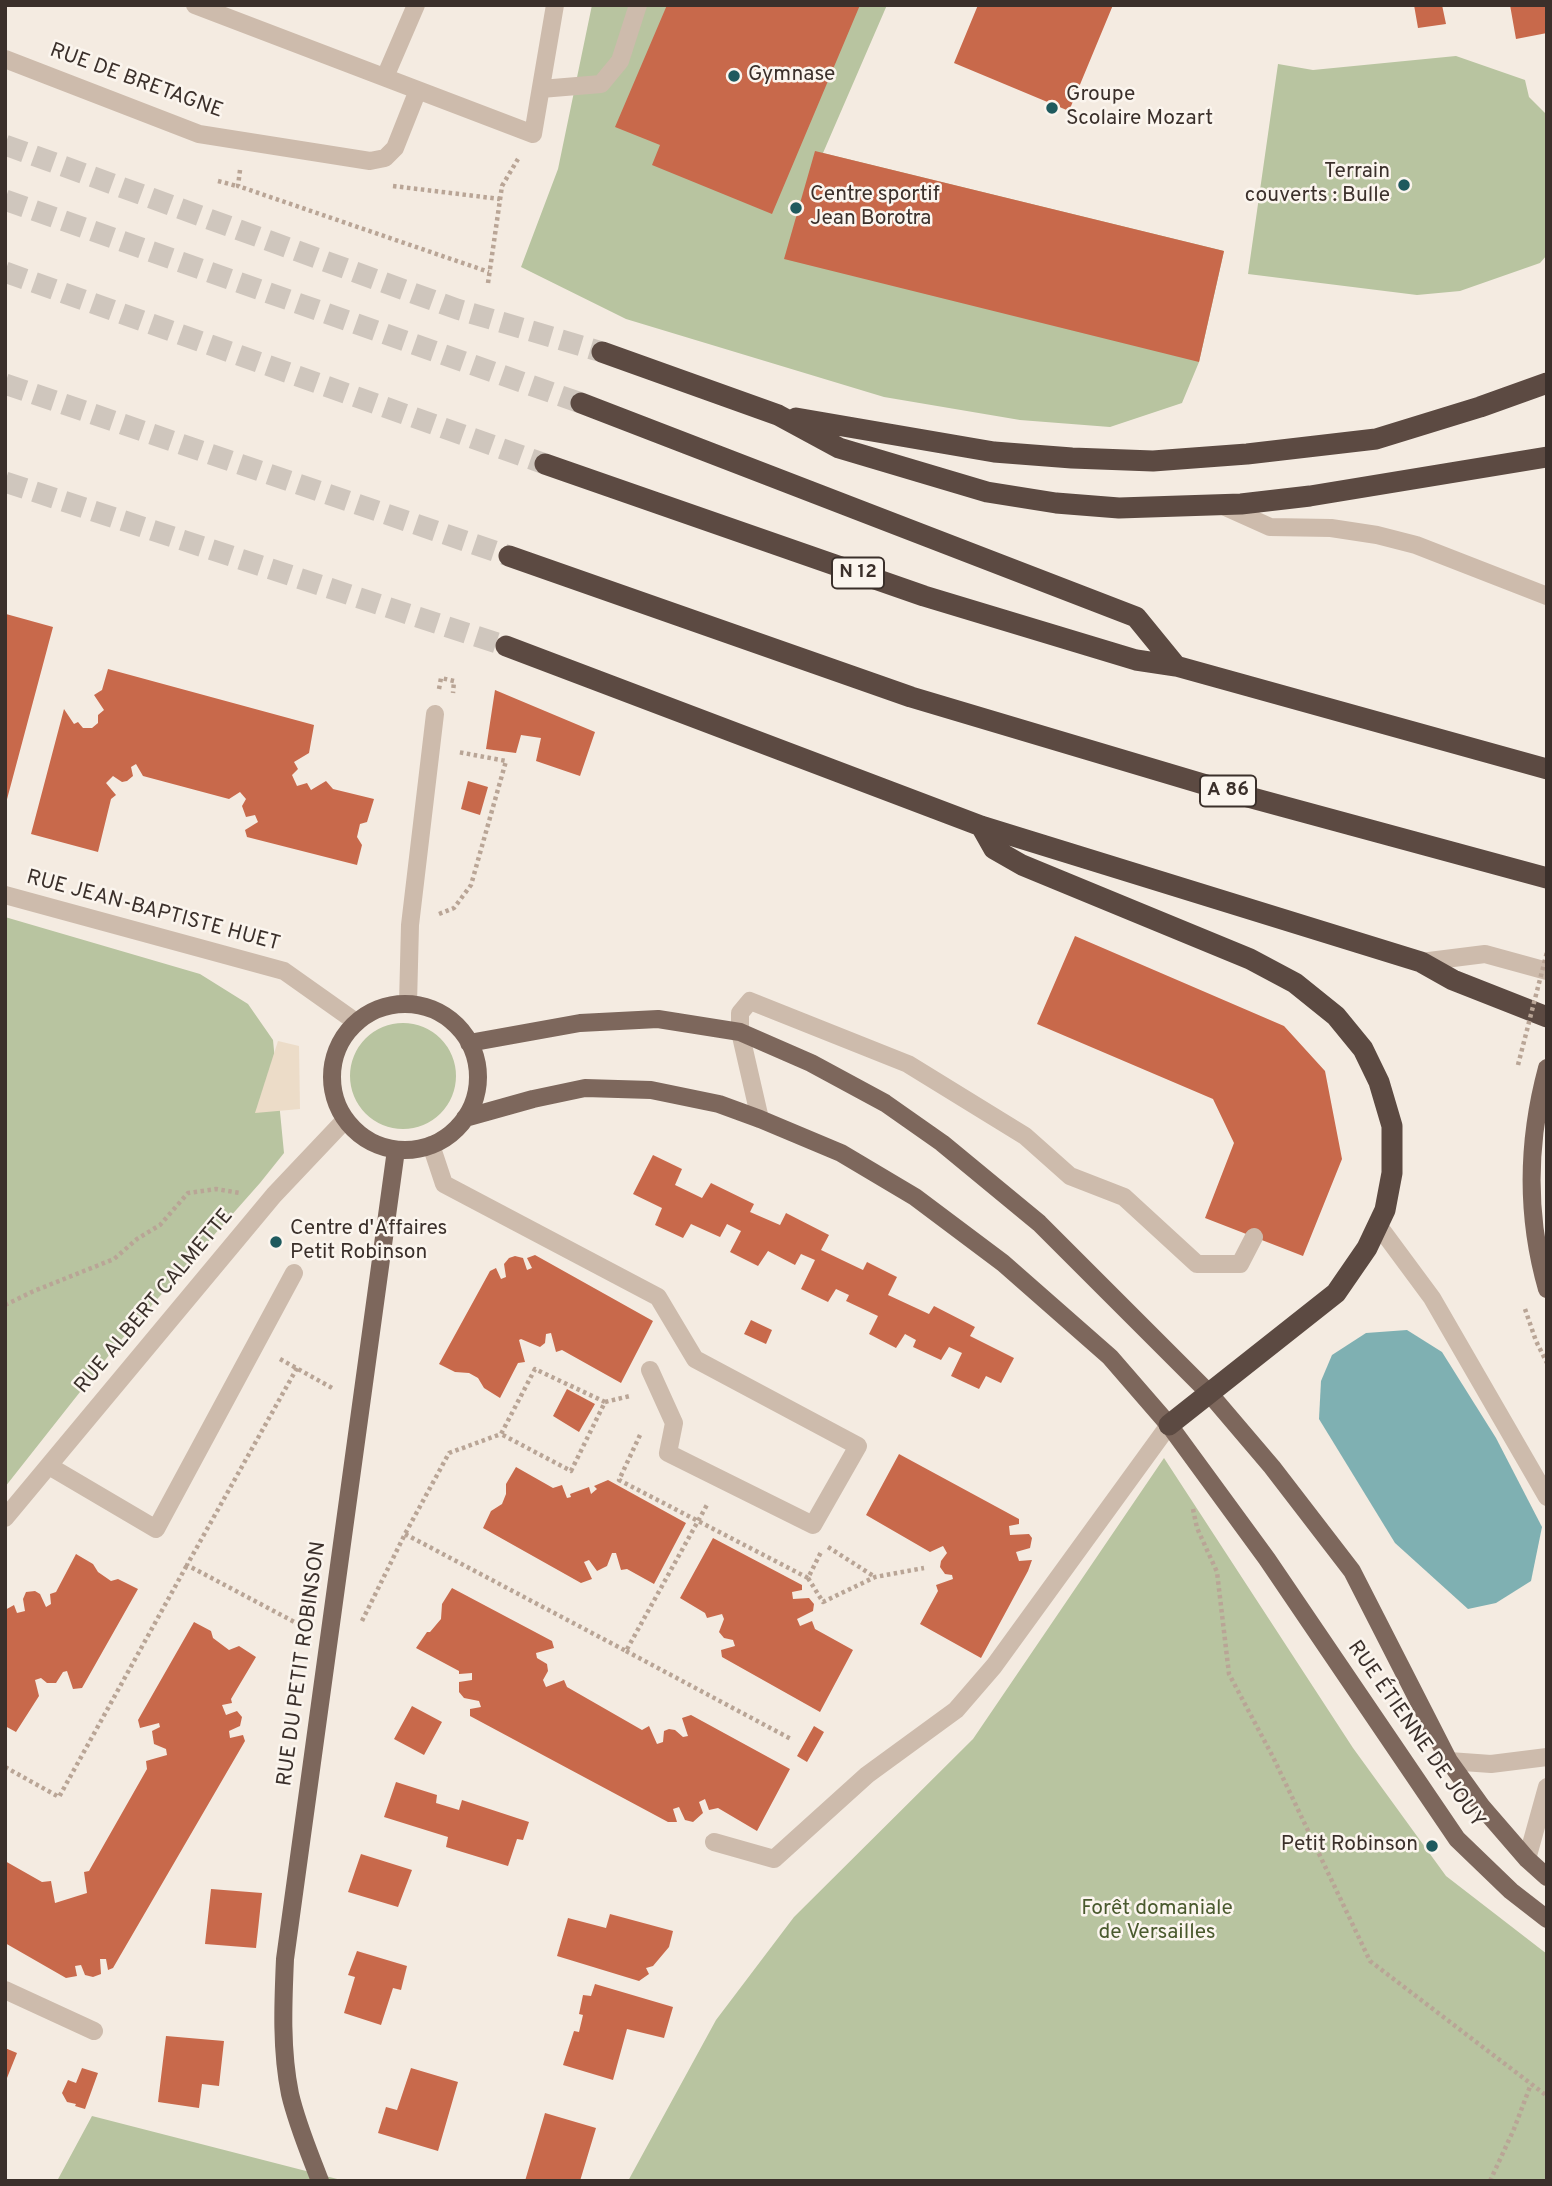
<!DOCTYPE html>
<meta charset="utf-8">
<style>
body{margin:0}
#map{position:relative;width:1552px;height:2186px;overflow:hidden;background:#f4ebe1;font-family:Overpass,sans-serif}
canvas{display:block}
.frame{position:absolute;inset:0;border:7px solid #3b302b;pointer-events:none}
</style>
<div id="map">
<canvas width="1552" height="2186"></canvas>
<div class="frame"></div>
</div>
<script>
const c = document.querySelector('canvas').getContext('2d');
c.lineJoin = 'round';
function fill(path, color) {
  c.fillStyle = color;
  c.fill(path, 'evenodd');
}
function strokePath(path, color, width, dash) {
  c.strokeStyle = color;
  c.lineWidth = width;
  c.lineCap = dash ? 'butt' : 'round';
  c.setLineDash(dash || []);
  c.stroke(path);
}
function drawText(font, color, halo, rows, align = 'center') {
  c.font = font + ' Overpass,sans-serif';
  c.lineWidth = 5;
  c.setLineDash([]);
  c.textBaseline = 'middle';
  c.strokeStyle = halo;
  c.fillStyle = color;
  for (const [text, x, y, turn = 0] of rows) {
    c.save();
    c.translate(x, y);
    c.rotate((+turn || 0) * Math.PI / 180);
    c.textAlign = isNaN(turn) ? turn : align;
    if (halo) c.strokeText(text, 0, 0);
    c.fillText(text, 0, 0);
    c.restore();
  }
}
fill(new Path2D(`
 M592,5H887L823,153L1224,251L1199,362L1182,403L1110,427L1020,420L884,397L626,319L521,267L558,169Z
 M1456,56L1525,80L1529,97L1547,115V255L1540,263L1460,291L1417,295L1248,274L1278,64L1313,70Z
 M5,917L200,974L248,1004L273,1040L284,1153L260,1183L121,1340L5,1487Z
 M350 1076a53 53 0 1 1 106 0a53 53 0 1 1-106 0Z
 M1164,1458L1353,1748L1446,1876L1547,1954V2181H628L716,2020L794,1917L973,1739Z
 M92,2116L345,2181H57Z`), '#b8c4a0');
fill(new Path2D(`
 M278,1041L299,1046L300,1109L255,1113Z`), '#ecdcc8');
fill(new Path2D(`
 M1407,1330L1442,1352L1496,1438L1542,1527L1531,1581L1496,1603L1468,1609L1395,1543L1319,1419L1321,1381L1332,1355L1366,1333Z`), '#7fb0b2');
fill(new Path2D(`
 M667,5H860L772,214L652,165L660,145L615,127Z
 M978,5H1113L1069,111L954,63Z
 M1414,5H1442L1446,24L1418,28Z
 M1510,5H1547V33L1516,39Z
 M815,151L1224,251L1199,362L784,259Z
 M6,614L53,627L6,803H5Z
 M108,669L314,725L309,753L294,762L298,769L292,775L297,786L307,783L311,790L326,781L333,789L374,799L367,822L360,824L357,837L362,845L357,865L247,837L245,830L258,822L255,815L246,817L242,806L246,799L240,792L229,799L143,776L136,764L131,767L133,776L127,781L122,782L113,776L106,783L116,795L111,799L98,852L31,834L64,709L74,724L78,722L83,728H92L98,723V715L104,710L94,695L102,690Z
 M495,690L595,732L580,776L536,761L541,738L521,735L516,753L486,749Z
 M468,781L488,787L480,815L461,809Z
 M1075,936L1284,1026L1325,1071L1342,1159L1303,1256L1205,1218L1234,1143L1213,1099L1037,1024Z
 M653,1155L682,1169L675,1185L702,1198L711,1183L754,1204L750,1212L780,1225L786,1213L829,1235L821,1250L863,1270L867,1262L897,1277L888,1295L929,1314L934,1306L975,1327L970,1336L1014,1358L1001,1383L986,1376L979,1389L951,1376L962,1353L949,1347L941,1360L913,1347L916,1340L905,1334L896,1348L869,1334L878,1316L846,1301L849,1295L836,1289L828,1302L801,1289L815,1260L801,1254L795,1265L768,1251L758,1266L730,1252L741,1231L727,1224L720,1237L691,1224L683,1238L655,1225L662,1208L633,1194Z
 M535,1255L653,1321L621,1383L562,1350L556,1352L551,1333L546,1334L545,1343L540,1347L521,1339L519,1340L525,1362L518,1363L500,1398L484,1388L478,1378L469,1373L455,1372L439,1364L490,1271L496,1268L501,1279L506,1277L504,1264L509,1258L515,1256L523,1258L527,1270L532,1268L527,1258Z
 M751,1320L772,1330L766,1344L744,1334Z
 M567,1389L595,1404L579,1432L553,1416Z
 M899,1454L1019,1519V1524L1009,1526L1010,1535L1029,1534L1032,1538L1030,1548L1016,1552L1019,1561L1032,1560L1028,1571L981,1658L920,1624L938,1591L936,1585L953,1579L952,1575L945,1574L940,1567L941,1561L947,1553L943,1546L930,1552L866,1515Z
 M516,1467L553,1488L562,1485L567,1498L571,1497L570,1494L589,1487L591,1494L597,1489L594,1486L608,1480L686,1523L654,1584L627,1569L621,1570L616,1553H612L607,1566L597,1571L589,1560L584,1562L592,1579L581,1583L483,1528L491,1511L502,1504L506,1494V1484Z
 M713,1538L802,1585V1590L792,1592L793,1599L809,1598L814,1604L813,1611L797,1619L800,1626L812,1621L815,1629L853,1650L820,1712L722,1657L721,1650L735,1646L733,1640L724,1638L719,1632L724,1619L722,1614L707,1618L705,1613L680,1598Z
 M76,1554L93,1564L98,1572L111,1581L118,1579L138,1589L82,1688L73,1689L67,1671L63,1672L56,1683H47L41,1678L35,1680L39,1696L16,1732L5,1726V1610L14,1605L17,1613L25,1611L23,1599L26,1592L35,1591L40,1594L46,1607L51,1604L50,1594L56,1592Z
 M452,1588L552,1641L554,1648L536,1653L537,1658L547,1664L548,1671L543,1680L546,1687L564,1680L567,1687L642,1730L649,1726L657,1744L663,1742L664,1731L669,1729L675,1730L683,1737L688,1736L682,1718L691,1715L790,1769L757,1831L718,1808L709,1810L705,1799L699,1802L703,1813L693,1822L685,1820L679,1807L673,1809L677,1822H668L470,1716V1709L481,1707L479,1701L464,1698L459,1692V1682L472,1680V1673L459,1674V1671L416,1648L427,1632H430L441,1619L442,1604Z
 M194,1622L211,1631L213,1638L229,1650L239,1646L256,1657L231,1699L232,1703L222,1705L226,1715L237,1711L242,1717L240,1726L229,1731L230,1738L243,1735L245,1741L113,1968L108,1970L106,1959H100L101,1974L93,1977L85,1975L81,1965L75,1966L77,1976L66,1978L5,1943V1861L42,1882L51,1881L55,1903L87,1893L84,1872L89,1871L147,1769L146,1761L167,1755L166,1749L154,1744L152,1731L160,1727L159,1723L140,1728L138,1720Z
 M412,1706L442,1722L424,1755L394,1739Z
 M814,1726L824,1732L807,1762L797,1756Z
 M396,1782L437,1795L436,1803L459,1810L462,1800L529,1822L523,1840L517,1839L508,1866L446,1847L448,1837L384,1817Z
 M361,1854L412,1870L398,1907L348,1892Z
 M211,1889L262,1893L256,1948L205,1944Z
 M610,1914L673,1931L669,1947L653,1966L646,1968L649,1974L639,1981L557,1956L568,1918L606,1928Z
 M357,1951L407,1966L401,1990L393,1988L381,2025L344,2013L355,1977L348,1975Z
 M595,1984L673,2007L664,2038L627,2029L613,2080L563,2065L574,2031L579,2032L583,2015L579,2014L583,1995L591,1996Z
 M166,2036L224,2041L219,2086L202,2084L199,2108L158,2102Z
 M5,2048L17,2053L5,2083Z
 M82,2068L98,2073L85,2109L75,2106L76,2104L67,2102L62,2093L68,2080L76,2083Z
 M411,2068L458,2082L438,2151L378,2133L386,2107L397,2110Z
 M545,2113L596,2128L580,2181H525Z`), '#c8694b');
strokePath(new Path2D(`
 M5,145L457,309L602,352
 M5,200L581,403
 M5,272L545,464
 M5,384L509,556
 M5,482L506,646`), '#cfc6bd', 21, [21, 10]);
strokePath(new Path2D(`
 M240,170L238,186L489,272
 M218,181L237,186
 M393,186L500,199
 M488,283L502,186L518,159
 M439,689L441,678L454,681L453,693
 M439,914L454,908L471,885L506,761L458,752
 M5,1305L34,1291L114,1259L137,1239L160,1225L188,1193L216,1189L240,1193
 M1525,1309L1536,1341L1547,1363
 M280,1359L334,1389
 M297,1368L187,1565L302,1626
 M605,1402L630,1396
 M640,1435L619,1480L808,1578L821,1552
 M1193,1509L1197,1528L1217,1572L1229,1674L1273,1757L1370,1961L1547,2096
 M405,1534L626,1651L708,1503
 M828,1547L875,1577
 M808,1578L823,1602L875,1577L924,1568
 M362,1621L405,1534L449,1453L501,1434L535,1369L605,1402L571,1471L501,1434
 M626,1651L791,1739
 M5,1767L59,1797L187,1565
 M1490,2181L1514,2129L1531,2084`), '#b9a596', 4.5, [3.5, 3.5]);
strokePath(new Path2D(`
 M195,5L533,134L555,5
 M5,59L199,134L370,161L385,158L395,148L418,90
 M385,77L416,5
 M541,89L601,84L620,61L638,5
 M1221,505L1270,527L1331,528L1377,535L1416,545L1547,596
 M5,895L284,971L356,1022
 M1421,962L1485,954L1547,971
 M408,1004L410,925L435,714
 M760,1119L740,1032V1013L750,1001L908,1064L1025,1136L1070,1176L1124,1197L1197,1264H1240L1254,1237
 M431,1145L444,1184L658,1297L695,1359L858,1446L813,1525L668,1453L674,1423L650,1370
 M1378,1225L1432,1298L1547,1497
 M49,1466L156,1529L294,1273
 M5,1518L274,1195L345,1120
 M1449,1761L1491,1764L1547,1757
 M714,1842L774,1859L867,1775L956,1710L994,1666L1169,1425
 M1527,1859L1547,1787
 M5,1990L94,2031`), '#cdbbac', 18);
strokePath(new Path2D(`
 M332 1077a73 73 0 1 1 146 0a73 73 0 1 1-146 0Z
 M469,1043L580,1023L658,1019L740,1032L811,1063L885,1103L942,1143L1039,1223L1209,1393L1272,1467L1352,1571L1449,1761L1482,1807L1527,1859L1547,1877
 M1547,1068C1527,1142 1526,1216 1547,1289
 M465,1118L533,1099L585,1088L651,1090L719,1104L760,1119L841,1153L915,1197L1003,1263L1110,1357L1169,1425L1267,1559L1457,1839L1511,1891L1547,1919
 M320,2181C309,2152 297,2124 290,2094C281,2050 283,2004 285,1959L396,1150`), '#7d675c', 18);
strokePath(new Path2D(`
 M602,352L778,415L839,448L987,492L1056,503L1119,508L1241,504L1310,496L1547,457
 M581,403L1136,617L1176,666
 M796,418L994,452L1072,458L1153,461L1247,454L1376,439L1480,407L1547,383
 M545,464L924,596L1136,660L1176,666L1547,769
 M509,556L911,697L1230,792L1547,878
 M506,646L981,826L1421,962L1453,980L1547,1017
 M981,826L994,849L1022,865L1250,959L1295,983L1336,1016L1363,1049L1379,1082L1392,1126V1173L1385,1210L1367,1248L1336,1293L1169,1425`), '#5c4a42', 21);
strokePath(new Path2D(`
 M1518,1065L1547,952`), '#b9a596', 4.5, [3.5, 3.5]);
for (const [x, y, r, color] of [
 [734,76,7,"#1f5a5e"],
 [1052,108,7,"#1f5a5e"],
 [1404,185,7,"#1f5a5e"],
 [796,208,7,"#1f5a5e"],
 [276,1242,7,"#1f5a5e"],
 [1432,1846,7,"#1f5a5e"]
]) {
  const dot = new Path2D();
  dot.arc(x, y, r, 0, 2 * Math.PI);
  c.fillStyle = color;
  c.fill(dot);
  strokePath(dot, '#fbf5ee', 2.5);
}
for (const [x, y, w] of [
 [858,573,52],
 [1228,791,56]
]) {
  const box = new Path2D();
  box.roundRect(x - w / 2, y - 15.5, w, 31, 5);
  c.fillStyle = '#fbf5ee';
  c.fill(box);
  strokePath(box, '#3b302b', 2);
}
drawText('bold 19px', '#3b302b', null, [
 ["N 12",858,573],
 ["A 86",1228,791]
]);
drawText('21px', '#3b302b', '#fbf5ee', [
 ["Gymnase",748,76],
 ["Groupe",1066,96],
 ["Scolaire Mozart",1066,120],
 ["Terrain",1390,173,"right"],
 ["couverts : Bulle",1390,197,"right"],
 ["Centre sportif",810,196],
 ["Jean Borotra",810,220],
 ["Centre d'Affaires",290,1230],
 ["Petit Robinson",290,1254],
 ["Petit Robinson",1418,1846,"right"]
], 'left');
drawText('21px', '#3b302b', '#fbf5ee', [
 ["RUE DE BRETAGNE",136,82,20],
 ["RUE JEAN-BAPTISTE HUET",153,912,15],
 ["RUE ALBERT CALMETTE",155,1302,-50],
 ["RUE DU PETIT ROBINSON",303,1664,-82],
 ["RUE ÉTIENNE DE JOUY",1415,1735,55]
]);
drawText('21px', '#4a5a2e', '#fbf5ee', [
 ["Forêt domaniale",1157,1910],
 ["de Versailles",1157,1934]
]);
</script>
